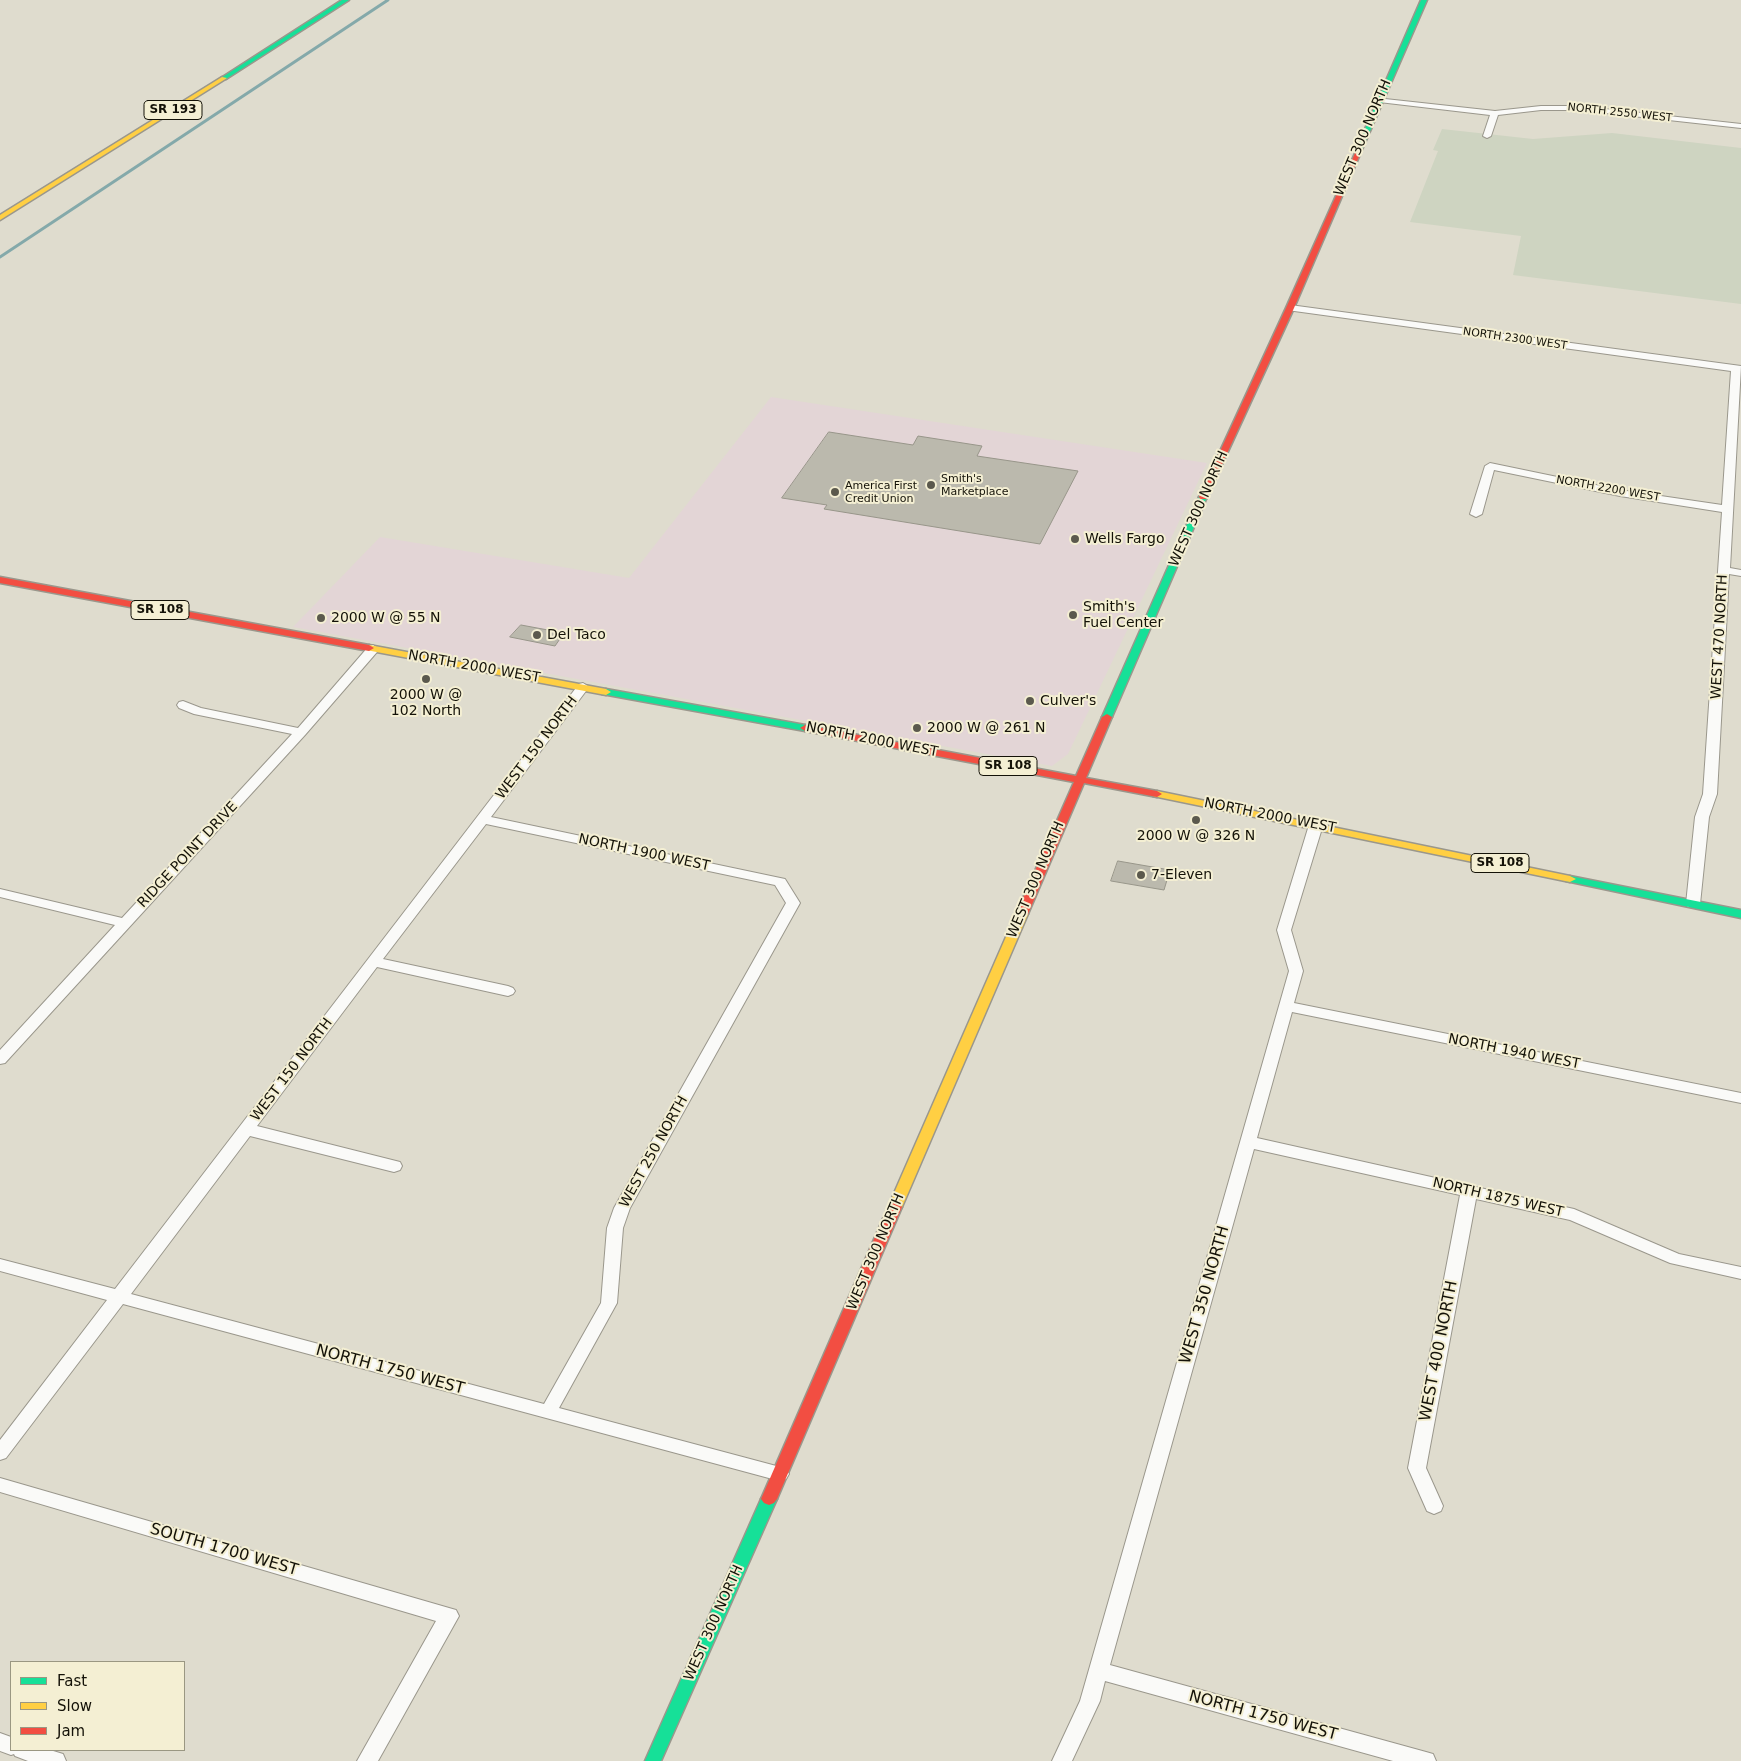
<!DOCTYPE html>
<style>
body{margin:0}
#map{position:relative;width:1741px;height:1761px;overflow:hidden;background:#dfdcce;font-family:"DejaVu Sans",sans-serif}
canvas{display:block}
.legend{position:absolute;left:10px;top:1661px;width:175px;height:90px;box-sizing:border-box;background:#f4efd3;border:1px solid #9a9782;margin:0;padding:6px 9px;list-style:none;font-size:15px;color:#141208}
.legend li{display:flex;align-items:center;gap:10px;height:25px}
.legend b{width:25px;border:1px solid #9a9782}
</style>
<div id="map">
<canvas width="1741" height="1761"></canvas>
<ul class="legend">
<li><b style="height:6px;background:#16e098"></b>Fast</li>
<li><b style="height:6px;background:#ffcf43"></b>Slow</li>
<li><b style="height:6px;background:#f24e42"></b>Jam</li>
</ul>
</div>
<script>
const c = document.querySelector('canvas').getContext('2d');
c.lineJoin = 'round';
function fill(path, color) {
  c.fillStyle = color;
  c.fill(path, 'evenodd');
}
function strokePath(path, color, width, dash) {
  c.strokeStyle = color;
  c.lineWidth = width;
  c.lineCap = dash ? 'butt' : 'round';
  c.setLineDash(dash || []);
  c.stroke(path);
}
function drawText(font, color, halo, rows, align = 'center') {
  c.font = font + ' "DejaVu Sans",sans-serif';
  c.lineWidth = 4;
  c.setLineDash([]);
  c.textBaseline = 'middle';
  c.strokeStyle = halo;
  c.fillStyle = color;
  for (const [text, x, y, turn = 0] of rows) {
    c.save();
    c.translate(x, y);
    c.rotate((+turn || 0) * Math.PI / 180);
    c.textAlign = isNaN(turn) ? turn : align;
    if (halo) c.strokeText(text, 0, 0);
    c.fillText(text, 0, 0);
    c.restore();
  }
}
fill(new Path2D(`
 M771,397L1207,463L1068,754L1052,766L293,627L380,537L629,578Z`), '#e3d5d6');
fill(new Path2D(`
 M1442,129L1533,139L1612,133L1741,148V304L1513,275L1521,236L1410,222L1438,151L1433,150Z`), '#ced4c1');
strokePath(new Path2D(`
 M0,257L388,0`), '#84a9aa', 3);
const building = new Path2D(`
 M829,432L913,445L918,436L982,446L977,456L1078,471L1040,544L824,509L827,505L782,498Z
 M521,625L564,633L555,646L510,637Z
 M1118,861L1170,870L1164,890L1111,881Z`);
fill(building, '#bbb9ad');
strokePath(building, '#98968a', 1);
const street = new Path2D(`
 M1376,98L1495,111L1541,106H1578L1741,124V128L1578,110H1541L1498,115L1491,136L1487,138L1483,136L1490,115L1379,102L1375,100Z
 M1290,305L1741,366L1730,568L1741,570V576L1729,574L1717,794L1709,817L1700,904L1698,907H1688L1686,904L1695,817L1703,794L1722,512L1620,496L1494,470L1482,514L1476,517L1470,514L1485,466L1490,463L1620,490L1722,505L1731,371L1287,310V306Z
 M373,645L379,649L377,652L305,735L5,1063L0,1064V1050L115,925L0,897V889L122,918L292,734L194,714L179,708L177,705L179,702L183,701L201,708L298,728L369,646Z
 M583,683L589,687L491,817L785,879L800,903L630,1208L623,1228L617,1303L559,1408L780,1467L786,1469L789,1474L786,1479L780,1481L123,1304L6,1458L0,1460V1440L107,1300L0,1271V1259L115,1289L579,684ZM486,824L775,885L786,903L614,1208L607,1228L601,1303L544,1404L131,1294L250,1136L394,1172L400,1170L402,1166L400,1162L257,1126L377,967L508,996L513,994L515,991L513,988L508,986L383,959Z
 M1316,821L1323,825L1291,930L1303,971L1294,1003L1741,1093V1103L1292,1012L1257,1138L1574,1209L1679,1254L1741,1267V1279L1670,1263L1570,1220L1476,1199L1426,1468L1443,1506L1441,1511L1434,1514L1427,1511L1408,1468L1460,1195L1254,1149L1110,1665L1426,1752L1433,1754L1436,1761H1393L1105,1681L1100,1701L1072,1761H1052L1080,1701L1289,971L1277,930L1309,825Z
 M0,1478L449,1608L456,1610L459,1616L378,1761H357L436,1621L0,1492Z
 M0,1733L11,1737V1750H50L63,1754L66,1761H28L15,1756L14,1754L11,1755L0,1751Z`);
const fast = new Path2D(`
 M342,0H349L226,79L221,78Z
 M1421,0H1427L1361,152L1356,153L1355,152Z
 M1203,494L1207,497L1112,717L1107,720L1103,719L1102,717L1199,497Z
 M606,689L805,725L810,728L805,731L602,694L601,692L602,690Z
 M1570,876L1741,910V918L1566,881L1564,879L1566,877Z
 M769,1493L774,1495L777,1499L661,1761H645L761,1499L764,1495Z`);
const slow = new Path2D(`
 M222,77L227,78L0,220V215Z
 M369,645L606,689L611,692L606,695L366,650L364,648Z
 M1157,791L1570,876L1576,879L1570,882L1153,796L1152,794Z
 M1022,910L1028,914L902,1207L900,1210H890L888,1207L1016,914Z`);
const jam = new Path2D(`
 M1356,151L1361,152L1294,308L1207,497L1206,499H1200L1199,497L1286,308Z
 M0,577L369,645L374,648L369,651L0,583Z
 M1107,714L1112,717L1086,778L1157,791L1162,794L1157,797L1084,783L1028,914L1022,918L1016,914L1074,782L805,731L800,728L805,725L1076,776L1102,717Z
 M895,1202L900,1204L902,1207L777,1499L774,1503L769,1505L764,1503L761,1499L888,1207L890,1204Z`);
strokePath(street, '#9a978c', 2);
strokePath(fast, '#9a978c', 3);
strokePath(slow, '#9a978c', 3);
strokePath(jam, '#9a978c', 3);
fill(street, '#fafaf8');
fill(fast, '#16e098');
fill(slow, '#ffcf43');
fill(jam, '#f24e42');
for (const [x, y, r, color] of [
 [931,485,5,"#5b594d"],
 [835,492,5,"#5b594d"],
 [1075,539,5,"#5b594d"],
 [1073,615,5,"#5b594d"],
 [321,618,5,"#5b594d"],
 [537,635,5,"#5b594d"],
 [426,679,5,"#5b594d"],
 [1030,701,5,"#5b594d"],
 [917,728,5,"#5b594d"],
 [1196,820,5,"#5b594d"],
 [1141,875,5,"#5b594d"]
]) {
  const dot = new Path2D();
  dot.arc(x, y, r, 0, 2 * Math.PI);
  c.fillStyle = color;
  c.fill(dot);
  strokePath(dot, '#f4efd3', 2);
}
drawText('11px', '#141208', '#f4efd3', [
 ["NORTH 2550 WEST",1620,113,6],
 ["NORTH 2300 WEST",1515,339,8],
 ["NORTH 2200 WEST",1608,489,10]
]);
drawText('11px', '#141208', '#f4efd3', [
 ["Smith's",941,479],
 ["Marketplace",941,492],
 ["America First",845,486],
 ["Credit Union",845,499]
], 'left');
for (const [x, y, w] of [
 [173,110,58],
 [160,610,58],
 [1008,766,58],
 [1500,863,58]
]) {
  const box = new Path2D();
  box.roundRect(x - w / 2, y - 9.5, w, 19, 4);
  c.fillStyle = '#f4efd3';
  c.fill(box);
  strokePath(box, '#141208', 1);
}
drawText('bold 12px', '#141208', null, [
 ["SR 193",173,110],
 ["SR 108",160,610],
 ["SR 108",1008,766],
 ["SR 108",1500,863]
]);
drawText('14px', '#141208', '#f4efd3', [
 ["WEST 300 NORTH",1363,138,-67],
 ["WEST 300 NORTH",1199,509,-66],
 ["WEST 470 NORTH",1720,637,-87],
 ["NORTH 2000 WEST",474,667,10],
 ["NORTH 2000 WEST",872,740,11],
 ["WEST 150 NORTH",537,748,-53],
 ["NORTH 2000 WEST",1270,816,11],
 ["NORTH 1900 WEST",644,853,12],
 ["RIDGE POINT DRIVE",188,855,-47],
 ["WEST 300 NORTH",1036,880,-67],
 ["NORTH 1940 WEST",1514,1052,11],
 ["WEST 150 NORTH",292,1070,-53],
 ["WEST 250 NORTH",654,1152,-61],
 ["NORTH 1875 WEST",1498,1198,13],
 ["WEST 300 NORTH",876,1252,-67],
 ["WEST 300 NORTH",714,1623,-66]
]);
drawText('14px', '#141208', '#f4efd3', [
 ["Wells Fargo",1085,539],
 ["Smith's",1083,607],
 ["Fuel Center",1083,623],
 ["2000 W @ 55 N",331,618],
 ["Del Taco",547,635],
 ["2000 W @",426,695,"center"],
 ["102 North",426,711,"center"],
 ["Culver's",1040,701],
 ["2000 W @ 261 N",927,728],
 ["2000 W @ 326 N",1196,836,"center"],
 ["7-Eleven",1151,875]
], 'left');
drawText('16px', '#141208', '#f4efd3', [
 ["WEST 350 NORTH",1205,1295,-74],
 ["WEST 400 NORTH",1439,1351,-79],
 ["NORTH 1750 WEST",390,1370,15],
 ["SOUTH 1700 WEST",224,1550,16],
 ["NORTH 1750 WEST",1263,1716,15]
]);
</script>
